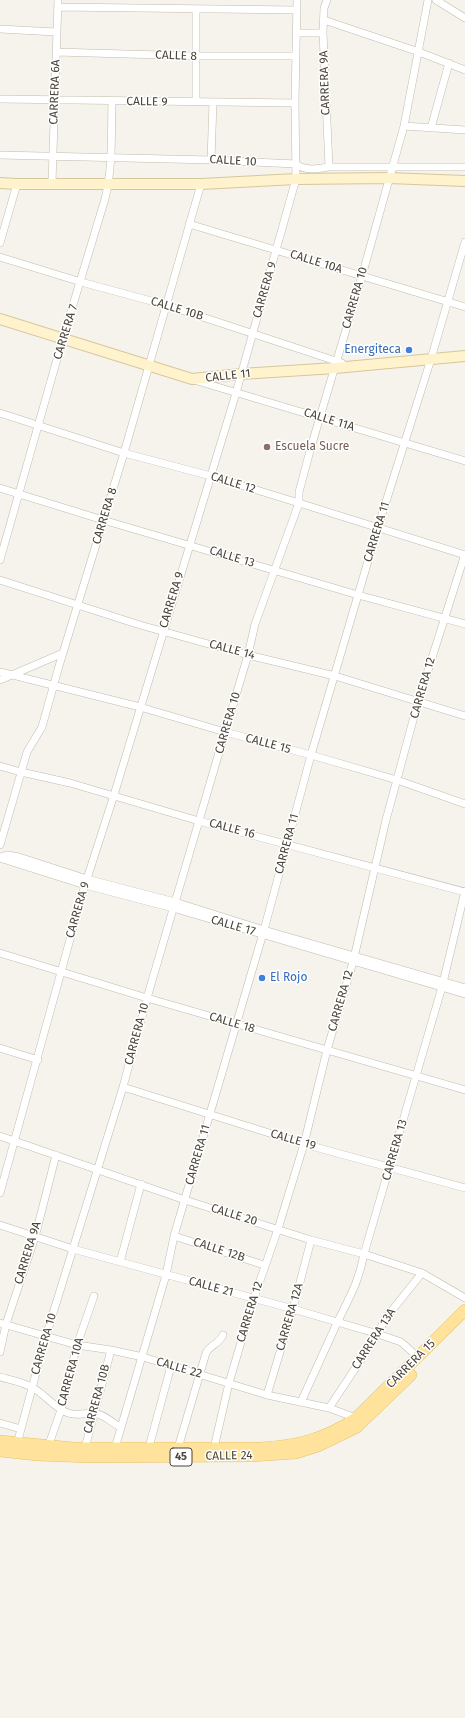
<!DOCTYPE html>
<style>
body{margin:0}
canvas{display:block;background:#f6f3ec}
</style>
<canvas width="465" height="1718"></canvas>
<script>
const c = document.querySelector('canvas').getContext('2d');
c.lineJoin = 'round';
function strokePath(path, color, width, dash) {
  c.strokeStyle = color;
  c.lineWidth = width;
  c.lineCap = dash ? 'butt' : 'round';
  c.setLineDash(dash || []);
  c.stroke(path);
}
function drawText(font, color, halo, rows, align = 'center') {
  c.font = font + ' "Fira Sans",sans-serif';
  c.lineWidth = 3;
  c.setLineDash([]);
  c.textBaseline = 'middle';
  c.strokeStyle = halo;
  c.fillStyle = color;
  for (const [text, x, y, turn = 0] of rows) {
    c.save();
    c.translate(x, y);
    c.rotate((+turn || 0) * Math.PI / 180);
    c.textAlign = isNaN(turn) ? turn : align;
    if (halo) c.strokeText(text, 0, 0);
    c.fillText(text, 0, 0);
    c.restore();
  }
}
const street = new Path2D(`
 M327,0L324,8L323,33L329,167
 M436,0L465,18
 M58,7L297,10
 M196,9V102
 M324,20L419,52L465,70
 M0,29L56,32
 M297,33H323
 M56,52L196,56H295
 M0,99L295,103
 M404,126L465,130
 M431,128L449,63
 M0,155L211,160L296,164C305,171 317,169 329,167H465
 M211,160L213,102
 M52,183L58,0
 M189,224L465,307
 M0,243L17,184
 M0,257L81,282L166,305L342,363
 M194,380L465,461
 M0,413L124,453L211,476L299,503L465,555
 M0,488L103,520L358,595L465,624
 M0,560L63,338L105,199C113,167 111,134 112,101
 M0,580L140,625L248,655L335,676L465,716
 M0,672L140,707L225,732L311,755L397,780L465,804
 M0,680L63,653
 M0,766L21,772L70,783L199,821L465,892
 M0,845L27,752L42,727L59,666L124,453L201,184
 M0,857L8,855L19,857L87,879L175,902L264,930L465,988
 M0,858L85,885L173,908L465,994
 M0,953L147,998L465,1090
 M0,1048L38,1060
 M123,1087L304,1144L465,1188
 M0,1136L185,1200L311,1240L364,1254L422,1273L465,1298
 M0,1193L85,885L114,795L236,393L296,179L295,103L297,0
 M0,1225L73,1249L293,1309L378,1334L401,1342L418,1357
 M174,1236L264,1265
 M120,1262L141,1184
 M0,1323L77,1345L111,1350L143,1357L267,1395L329,1408L356,1418
 M0,1352L6,1324L35,1237L56,1155
 M0,1377C11,1380 23,1382 33,1388C46,1395 54,1408 68,1413C76,1416 84,1413 93,1413C104,1414 111,1422 120,1427
 M267,1395L293,1309L311,1240
 M301,1402C313,1376 325,1349 337,1323C349,1298 359,1282 364,1254L442,987L465,891
 M329,1408L378,1334L385,1319L422,1273
 M0,1423L21,1429
 M17,1444L46,1336L123,1087L147,998L225,732L248,655L255,624L299,503V492L311,447L362,276L404,126L428,0
 M48,1447L61,1410L77,1345L94,1296
 M149,1447L171,1366
 M85,1448L111,1350
 M115,1448L166,1275L174,1236L264,930L311,755L378,527L431,359L465,242
 M178,1448L206,1353C210,1345 219,1344 223,1335
 M214,1448L229,1383L254,1298L278,1229L304,1144L327,1050L353,962L386,820L418,702L465,554`);
const secondary = new Path2D(`
 M0,183L17,184H201L296,179L389,178L465,181
 M0,319L192,379L241,374L335,368L465,356`);
const primary = new Path2D(`
 M0,1441L74,1448H260C297,1446 325,1439 356,1418L465,1310
 M0,1451L37,1455L89,1457L251,1456L296,1453L318,1446L357,1427L411,1375`);
strokePath(street, '#c2bbae', 8);
strokePath(secondary, '#d6c79b', 12);
strokePath(primary, '#e6c16a', 12);
strokePath(street, '#fff', 7);
strokePath(secondary, '#fff3cd', 10);
strokePath(primary, '#ffe39c', 11);
for (const [x, y, r, color] of [
 [409,350,4,"#3f7fe0"],
 [267,447,4,"#8d6e63"],
 [262,978,4,"#3f7fe0"]
]) {
  const dot = new Path2D();
  dot.arc(x, y, r, 0, 2 * Math.PI);
  c.fillStyle = color;
  c.fill(dot);
  strokePath(dot, '#fff', 1.5);
}
for (const [x, y, w] of [
 [181,1457,22]
]) {
  const box = new Path2D();
  box.roundRect(x - w / 2, y - 9, w, 18, 3);
  c.fillStyle = '#fff';
  c.fill(box);
  strokePath(box, '#4b4439', 1);
}
drawText('bold 11px', '#4b4439', null, [
 ["45",181,1457]
]);
drawText('12px', '#4b4439', '#fff', [
 ["CALLE 8",176,56,2],
 ["CARRERA 9A",325,83,-92],
 ["CARRERA 6A",55,92,-88],
 ["CALLE 9",147,102,1],
 ["CALLE 10",233,161,3],
 ["CALLE 10A",316,262,17],
 ["CARRERA 9",265,290,-74],
 ["CARRERA 10",355,298,-74],
 ["CALLE 10B",177,309,17],
 ["CARRERA 7",66,332,-73],
 ["CALLE 11",228,376,-6],
 ["CALLE 11A",329,420,17],
 ["CALLE 12",233,483,17],
 ["CARRERA 8",105,516,-73],
 ["CARRERA 11",377,532,-73],
 ["CALLE 13",232,557,17],
 ["CARRERA 9",172,600,-73],
 ["CALLE 14",232,650,15],
 ["CARRERA 12",423,688,-74],
 ["CARRERA 10",228,723,-74],
 ["CALLE 15",268,744,15],
 ["CALLE 16",232,829,15],
 ["CARRERA 11",287,844,-75],
 ["CARRERA 9",78,910,-74],
 ["CALLE 17",233,926,16],
 ["CARRERA 12",341,1001,-74],
 ["CALLE 18",232,1023,16],
 ["CARRERA 10",137,1034,-75],
 ["CALLE 19",293,1140,16],
 ["CARRERA 13",395,1150,-74],
 ["CARRERA 11",198,1155,-74],
 ["CALLE 20",234,1215,17],
 ["CALLE 12B",219,1250,18],
 ["CARRERA 9A",28,1253,-73],
 ["CALLE 21",211,1287,15],
 ["CARRERA 12",250,1312,-73],
 ["CARRERA 12A",290,1317,-74],
 ["CARRERA 13A",374,1339,-57],
 ["CARRERA 10",44,1344,-74],
 ["CARRERA 15",411,1364,-45],
 ["CALLE 22",179,1368,16],
 ["CARRERA 10A",71,1372,-75],
 ["CARRERA 10B",97,1399,-75],
 ["CALLE 24",229,1456,-1]
]);
drawText('12px', '#366cbe', '#fff', [
 ["Energiteca",401,350],
 ["El Rojo",270,978,"left"]
], 'right');
drawText('12px', '#785e54', '#fff', [
 ["Escuela Sucre",275,447]
], 'left');
</script>
